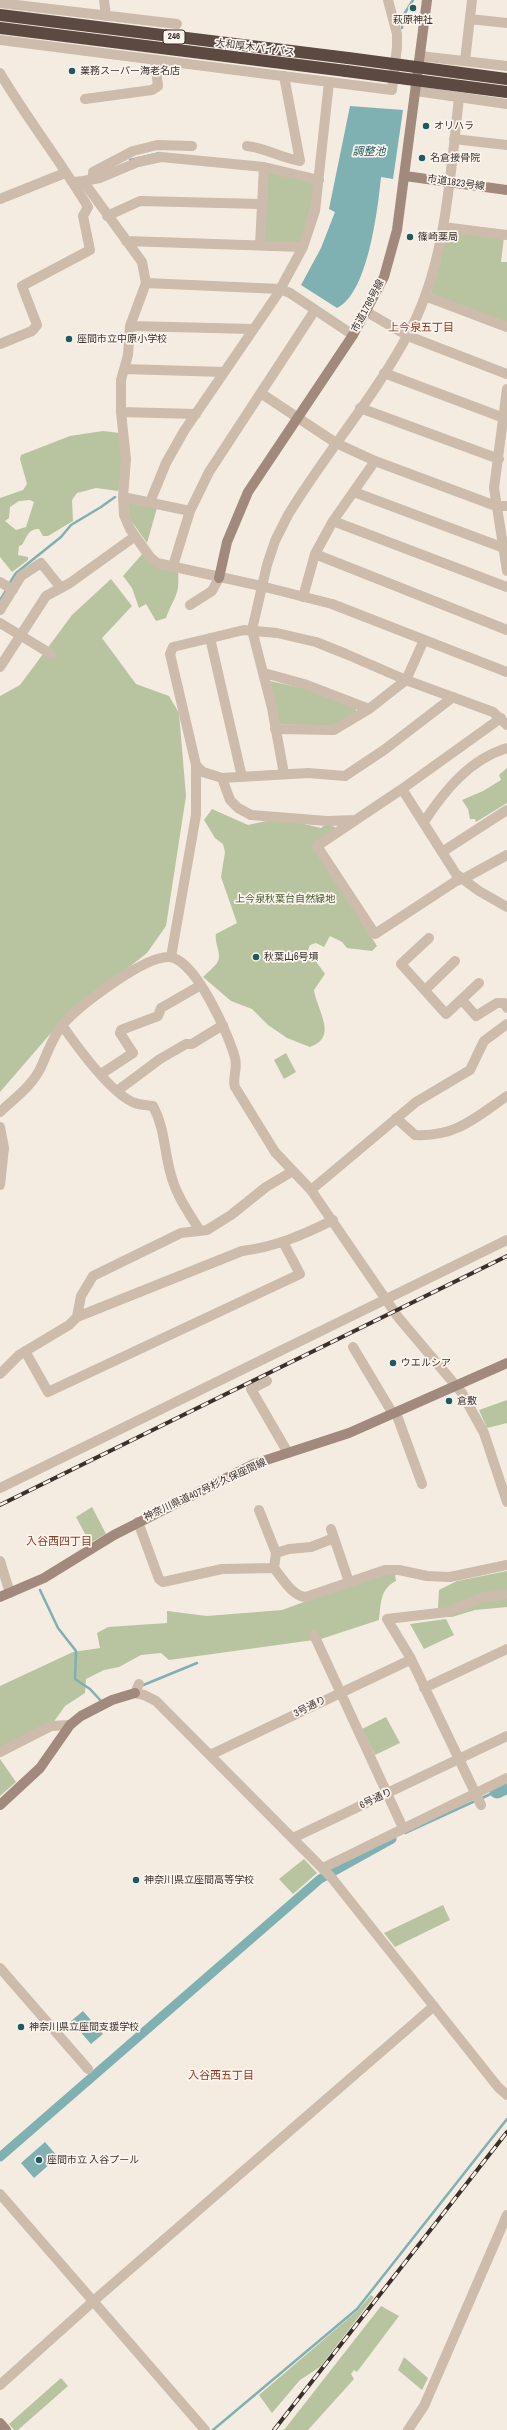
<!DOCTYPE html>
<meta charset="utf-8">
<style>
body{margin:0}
canvas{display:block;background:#f4ebe1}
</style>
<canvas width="507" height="2430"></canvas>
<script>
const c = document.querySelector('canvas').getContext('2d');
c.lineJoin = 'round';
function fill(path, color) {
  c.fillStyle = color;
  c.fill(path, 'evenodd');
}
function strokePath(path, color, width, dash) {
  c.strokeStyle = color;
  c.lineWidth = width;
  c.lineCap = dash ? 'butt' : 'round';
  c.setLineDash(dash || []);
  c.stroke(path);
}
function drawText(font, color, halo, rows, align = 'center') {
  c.font = font + ' "Archivo Narrow","Noto Sans JP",sans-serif';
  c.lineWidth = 3.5;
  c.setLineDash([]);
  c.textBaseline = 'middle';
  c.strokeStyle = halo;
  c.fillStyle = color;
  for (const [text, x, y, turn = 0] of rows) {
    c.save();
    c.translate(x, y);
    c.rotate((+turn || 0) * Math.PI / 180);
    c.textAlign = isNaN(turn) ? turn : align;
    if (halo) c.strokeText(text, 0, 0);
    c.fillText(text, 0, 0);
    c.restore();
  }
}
fill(new Path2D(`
 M264,171L311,181L314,185L312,203L302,240L299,243L266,242L263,239Z
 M448,233L504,237L501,262H507V323L432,294L431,290Z
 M103,431L120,433L123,440L121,486L118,491L96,488L77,493L72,500L73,521L48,536H43L39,529C28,529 27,537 22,545L19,546L18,555L28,557V560L12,572L0,557V498L23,490L27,484L20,459L21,455L70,436ZM30,500L34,502L26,527L16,530L5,521L9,518L10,507L19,501Z
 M128,503L157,508L147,543L130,519L127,504Z
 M144,552L178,571C180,597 174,596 166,618L156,621L146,604L139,608L132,588L123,576Z
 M111,579L132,606L102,638L136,684L169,696L179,713L186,796L166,926L147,953L64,1018L0,1092V696L20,685L72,615Z
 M270,681L302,688L356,708V713L334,727L279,724Z
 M507,768V803L476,822L475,819H470L468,809L462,800L483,791L501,780L499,775Z
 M212,809L248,825L266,821H292L321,828L326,824L335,827L336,830L314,846L377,946L372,951L347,948L342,942L330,936L324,947L316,943L310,945L308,950L325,974L314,990C317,1011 339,1037 310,1047L287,1038L268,1025L252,1009L231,1001L203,977C207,973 213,968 217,963C223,955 214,943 216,934L237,923L221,877L225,852L223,844L215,838L204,820Z
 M286,1053L296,1072L284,1079L274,1060Z
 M507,1400V1423L487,1428L479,1410Z
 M92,1507L106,1534L90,1543L76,1517Z
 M507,1571V1607L475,1610L452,1617H441L438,1608L439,1590L457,1581Z
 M381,1574H395L396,1581C380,1589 381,1603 379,1620L321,1639L169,1660L161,1653L141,1655L119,1667L104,1670L86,1679L85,1693L65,1706L53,1723L0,1749V1686L73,1652L100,1648L97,1633L108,1627L167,1623V1611L207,1616L282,1610Z
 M446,1619L454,1635L424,1649L410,1624Z
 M386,1717L400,1743L375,1755L362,1729Z
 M0,1759L16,1782L0,1796Z
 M304,1859L317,1873L293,1894L279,1879Z
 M443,1905L450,1920L395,1947L384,1933Z
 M371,2295L374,2297L320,2367L300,2380L272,2413L259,2395L357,2311Z
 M381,2306L399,2316L357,2372L354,2370L351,2374L354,2379L308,2430H284Z
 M404,2357L428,2378L422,2390L398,2370Z
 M61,2378L68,2386L18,2430H14L9,2424Z`), '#b8c4a0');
fill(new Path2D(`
 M350,106L403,110L393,179L381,177C378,208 368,294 337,308L301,285L321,248L335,212L329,209Z
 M83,2011L103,2034L91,2044L71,2021Z
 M45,2142L58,2157L34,2178L21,2163Z`), '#7fb0b2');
strokePath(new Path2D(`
 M402,28L403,16L413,0
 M130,160L160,153
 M9,584L16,573L61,537L71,525L101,507L115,497
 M0,600L7,589
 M40,1590L58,1628L76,1651L75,1679L90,1689L102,1702
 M141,1686L197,1663
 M480,1799L497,1791
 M405,1833L475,1801
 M213,2430L357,2309L507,2119`), '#7fb0b2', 2.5);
strokePath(new Path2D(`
 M0,2157L320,1879L392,1839`), '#7fb0b2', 9);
strokePath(new Path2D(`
 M497,1791L507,1786`), '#7fb0b2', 15);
strokePath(new Path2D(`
 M104,0L106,16
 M0,3L177,24
 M470,19L507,23
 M0,40L392,90L397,47V34L388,0
 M420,56L507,66
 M465,61L472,0
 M0,73C28,120 61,162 88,207L83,216L90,250L22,286L37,325L32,331L0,344
 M416,91L507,104
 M85,99L152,90L158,86L155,60
 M454,139L507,145
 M247,146C266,148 281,158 300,161L284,76
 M93,179V172L133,151L157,145L192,146
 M83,181L100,178L138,162L161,157L264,167L319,180
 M74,182L83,181L142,262L146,283L130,326L128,355L121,380V412L126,459L123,497L124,515L130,529L150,557L157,563L261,586L332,604L507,672
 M0,199L65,173
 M107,216L140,201L261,204
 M443,227L507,235
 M126,241L303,247
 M260,245L264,167
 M146,283L280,289L290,293L353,335
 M425,296L507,327
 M367,312L408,336L507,374
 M130,326L252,329
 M124,369L224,372
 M384,373L504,418
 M507,389L494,488L507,571
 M262,394L336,443L375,461L496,506H507
 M360,408L499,459
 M121,412L196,414
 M354,492L504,548
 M123,497L190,511
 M150,502L166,463L184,431L277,295L303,247L315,211L329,82
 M333,521L507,587
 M315,554L507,630
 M173,566L190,511L209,472L315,310
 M0,582L13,590
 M303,597L315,554L333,521L375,461
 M190,605L212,591L219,578
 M0,610L21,576L41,563L61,588
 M0,623L51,654
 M210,638L242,777
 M0,667L46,596L70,583L134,537
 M264,673L304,684L369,709
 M275,729L334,730L369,709L406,680L424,640
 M196,765L203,772L222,778L308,773L345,776L384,750L453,697
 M284,774L272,708L252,630L267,565L275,541L288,515C325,454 373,399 407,336C446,267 450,176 459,98
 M222,778L230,800L238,808L251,815L327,821L355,820
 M402,789L501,718
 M424,822C444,791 470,759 507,748
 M442,852L507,810
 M507,855L463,879L456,881L375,934L317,846L402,789L456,874L479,891L507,907
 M429,938L401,964L446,1014L479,983
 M171,957L196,815V765L170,654L173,647L244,630L277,633L316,642L346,654L406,680L493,712L507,725
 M425,990L455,961
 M462,1000L476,1016L497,1003H504L507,1008
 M62,1025C76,1045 112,1095 135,1103C140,1105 147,1105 153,1106C165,1128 164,1151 171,1175C176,1195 189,1213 200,1231
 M101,1074L133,1053L120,1033L121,1030L158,1016L161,1008L201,985
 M117,1091L160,1059L186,1044H192L223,1025
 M0,1112C14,1099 33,1085 41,1067C47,1054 53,1036 63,1024C80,1005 144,956 169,957C195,958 229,1035 235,1058C238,1069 232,1077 235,1087L275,1152L311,1190L398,1317L462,1393L484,1433L507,1502
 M396,1118L415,1135C456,1137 475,1118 507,1096
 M0,1127L4,1148L0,1185
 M311,1190L416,1102L470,1070L484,1041L507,1024
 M77,1317L242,1251C275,1247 303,1235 333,1220
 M353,1347L393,1414
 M25,1351L48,1392L300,1274L283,1242
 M0,1374L19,1355L69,1325L77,1317L81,1296L93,1276L181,1233L207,1230L231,1215L266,1187L293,1171
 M267,1381L251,1389L288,1453
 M396,1413L422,1484
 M0,1488L507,1240
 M259,1510L276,1553L274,1568
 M138,1522L159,1579L163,1582L222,1569L274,1568C282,1578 293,1597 306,1597L385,1570H399L427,1576L450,1577L507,1565
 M331,1529L349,1582
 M276,1553L289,1549L311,1547L334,1538
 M0,1561L10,1593
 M314,1635L403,1828
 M139,1684L135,1693L144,1695L156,1701L331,1877L498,2087L507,2095
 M424,1688L507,1649
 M0,1752L51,1726L70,1725
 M210,1755L410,1660
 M481,1805L410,1657L387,1619L447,1612L481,1598L507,1594
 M293,1838L507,1736
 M323,1868L507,1778
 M0,1968L88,2069
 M0,2194L205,2430
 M0,2385L98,2297L434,2006
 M408,2430L424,2406L507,2215`), '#cdbbac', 10);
strokePath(new Path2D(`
 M405,176L507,190
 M219,578L227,542L248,492L353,335L384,277L397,230L427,0
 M0,1597L44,1578L114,1535L254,1464L349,1433L507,1363
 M0,1805L40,1768L70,1725L81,1716L112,1700L135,1693
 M0,2423L6,2430`), '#a18a7d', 10);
strokePath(new Path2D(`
 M0,15L348,58
 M0,28L346,71`), '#5c4a42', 12);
const rail = new Path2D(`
 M0,1505L507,1256
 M274,2430L507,2132`);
strokePath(rail, '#3b302b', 4);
strokePath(rail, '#fbf5ee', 2.5, [8]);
strokePath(new Path2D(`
 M348,58L507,79
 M346,71L507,92`), '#5c4a42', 12);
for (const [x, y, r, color] of [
 [413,8,4,"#1f5a5e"],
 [72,71,4,"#1f5a5e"],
 [426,126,4,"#1f5a5e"],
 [422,158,4,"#1f5a5e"],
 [410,237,4,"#1f5a5e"],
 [69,339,4,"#1f5a5e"],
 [256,957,4,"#1f5a5e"],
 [393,1363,4,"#1f5a5e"],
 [449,1401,4,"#1f5a5e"],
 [136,1880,4,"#1f5a5e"],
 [21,2027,4,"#1f5a5e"],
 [39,2160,4,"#1f5a5e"]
]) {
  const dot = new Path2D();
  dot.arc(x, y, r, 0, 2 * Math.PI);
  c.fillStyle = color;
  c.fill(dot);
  strokePath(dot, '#fbf5ee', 1.5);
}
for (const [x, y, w] of [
 [174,37,22]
]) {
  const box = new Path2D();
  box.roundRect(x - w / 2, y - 7, w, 14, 3);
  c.fillStyle = '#fbf5ee';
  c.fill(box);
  strokePath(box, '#3b302b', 1);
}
drawText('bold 9px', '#3b302b', null, [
 ["246",174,37]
]);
drawText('10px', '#3b302b', '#fbf5ee', [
 ["萩原神社",413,20,"center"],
 ["業務スーパー海老名店",80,71],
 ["オリハラ",434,126],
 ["名倉接骨院",430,158],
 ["篠崎薬局",418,237],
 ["座間市立中原小学校",77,339],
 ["秋葉山6号墳",264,957],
 ["ウエルシア",401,1363],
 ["倉敷",457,1401],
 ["神奈川県立座間高等学校",144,1880],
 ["神奈川県立座間支援学校",29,2027],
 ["座間市立 入谷プール",47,2160]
], 'left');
drawText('10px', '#3b302b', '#fbf5ee', [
 ["大和厚木バイパス",255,48,7],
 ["市道1823号線",456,183,8],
 ["市道1786号線",368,306,-62],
 ["神奈川県道407号杉久保座間線",205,1490,-25],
 ["3号通り",310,1707,-26],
 ["6号通り",376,1799,-25]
]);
drawText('10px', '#4a5a2e', '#fbf5ee', [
 ["上今泉秋葉台自然緑地",285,899]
]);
drawText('italic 11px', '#1f5a5e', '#fbf5ee', [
 ["調整池",369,152]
]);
drawText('11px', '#8c3b22', '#fbf5ee', [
 ["上今泉五丁目",421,328],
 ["入谷西四丁目",59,1542],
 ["入谷西五丁目",221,2076]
]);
</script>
